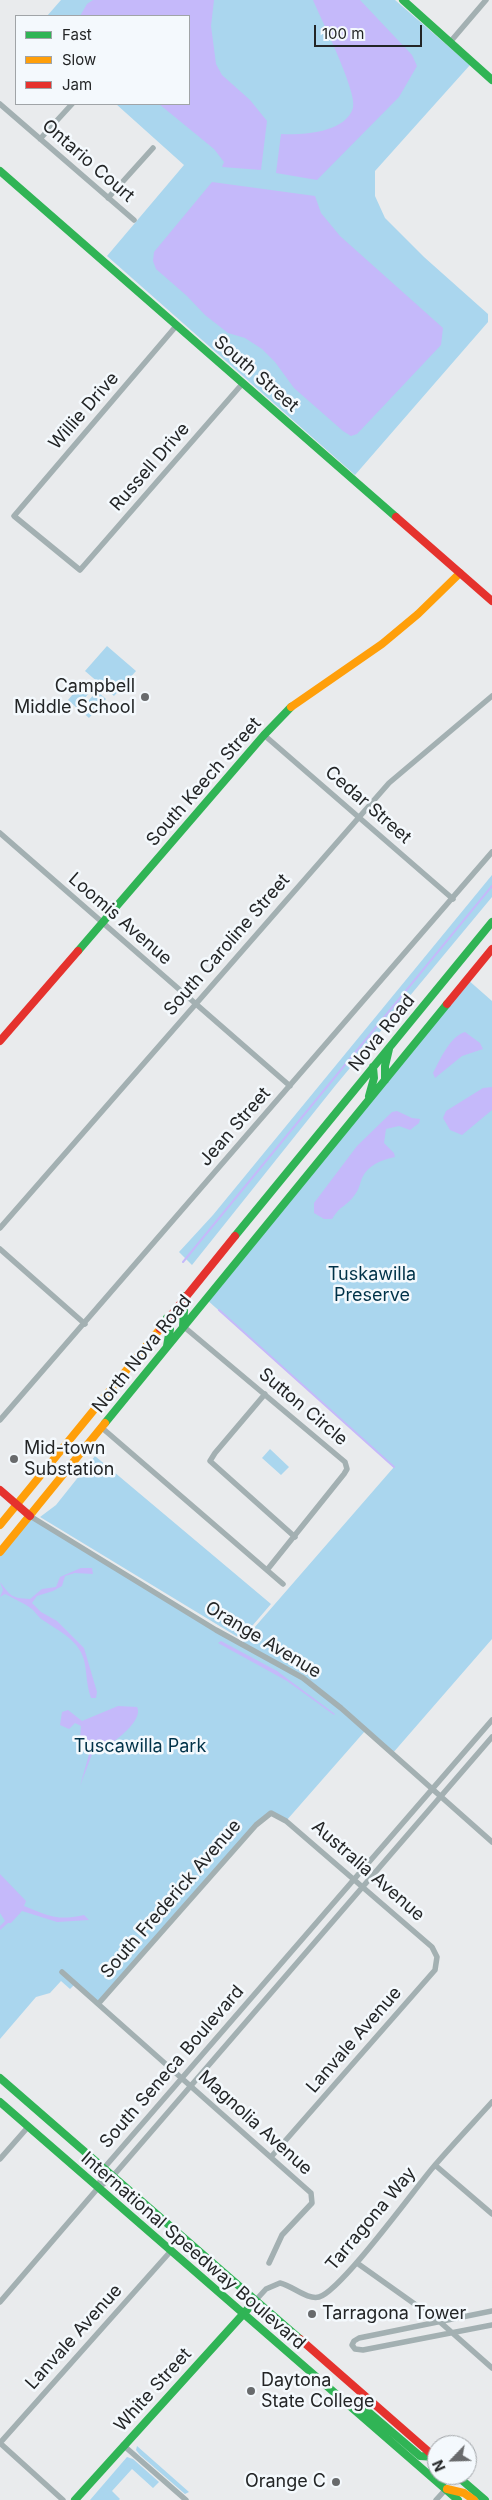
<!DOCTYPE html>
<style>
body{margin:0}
#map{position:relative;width:492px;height:2500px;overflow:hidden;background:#e9ebed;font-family:Inter,sans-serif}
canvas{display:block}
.legend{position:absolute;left:15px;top:15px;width:175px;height:90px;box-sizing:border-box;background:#f4f9fd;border:1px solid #a0a4a7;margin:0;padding:6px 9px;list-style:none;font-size:15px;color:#232526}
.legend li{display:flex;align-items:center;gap:10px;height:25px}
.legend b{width:25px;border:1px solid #a0a4a7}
.north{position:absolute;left:427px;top:2435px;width:50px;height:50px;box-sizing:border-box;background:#f4f9fd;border:1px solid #a0a4a7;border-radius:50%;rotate:246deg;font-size:14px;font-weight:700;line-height:20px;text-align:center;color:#232526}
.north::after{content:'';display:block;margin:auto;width:18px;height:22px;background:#686a6c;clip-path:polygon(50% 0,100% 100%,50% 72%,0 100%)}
.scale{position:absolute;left:314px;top:25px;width:108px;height:22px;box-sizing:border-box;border:2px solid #232526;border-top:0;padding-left:6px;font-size:15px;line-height:18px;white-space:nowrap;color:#232526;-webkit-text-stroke:4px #f4f9fd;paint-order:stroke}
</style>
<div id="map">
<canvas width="492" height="2500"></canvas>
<ul class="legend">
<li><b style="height:6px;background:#30b455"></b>Fast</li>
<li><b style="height:6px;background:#ff9f0a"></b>Slow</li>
<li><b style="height:6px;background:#e5322d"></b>Jam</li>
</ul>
<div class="north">N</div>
<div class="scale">100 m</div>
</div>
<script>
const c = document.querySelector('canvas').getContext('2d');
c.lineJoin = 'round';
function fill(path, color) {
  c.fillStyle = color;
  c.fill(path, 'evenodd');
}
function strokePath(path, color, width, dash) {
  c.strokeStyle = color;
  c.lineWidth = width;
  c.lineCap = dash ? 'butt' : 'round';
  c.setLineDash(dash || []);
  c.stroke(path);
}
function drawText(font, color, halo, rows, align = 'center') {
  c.font = font + ' Inter,sans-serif';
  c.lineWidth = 5;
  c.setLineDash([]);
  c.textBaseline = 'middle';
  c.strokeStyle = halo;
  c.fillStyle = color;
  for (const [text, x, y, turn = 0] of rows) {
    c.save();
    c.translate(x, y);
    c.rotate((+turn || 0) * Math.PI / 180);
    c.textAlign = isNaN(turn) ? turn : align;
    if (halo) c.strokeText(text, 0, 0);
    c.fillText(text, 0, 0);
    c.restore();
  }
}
fill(new Path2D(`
 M61,0H395L470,65L375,171V196L385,218L424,257L488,314V322L355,475L107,256L184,165L116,104H189V16H47Z
 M107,646L136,671L114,696L85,671Z
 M84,681L93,688L77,708L68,700Z
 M97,691L106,699L89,718L80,710Z
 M492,875V897L335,1086L192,1265L179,1252L213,1215Z
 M467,979L492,1001V1639L392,1754L365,1731L286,1821L277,1814L266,1815L99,2003L75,1984L70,1989L61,1981L50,1993L36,1997L0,2039V1552L30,1516L241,1643L394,1467L206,1299Z
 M270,1449L289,1467L281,1475L262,1458Z
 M95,1456L271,1604L241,1639L40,1517L56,1505Z
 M137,2446L189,2492L185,2494L140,2455L136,2450Z
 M127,2457L133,2459L159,2482L153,2488L132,2469L112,2491L120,2499L119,2500H90Z`), '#aad6ee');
fill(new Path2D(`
 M93,0H214L211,26L216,64L222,75L250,100L267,121L261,170L222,167L224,162L214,149L159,104H189V16H80L87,4Z
 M313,0H360L412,55L417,66L399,97L317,180L276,173L281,134C303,135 345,133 353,108C358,93 321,19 313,0Z
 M212,182L315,196L321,213L340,236L443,328L441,345L357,434L351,436L343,431L294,388L275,362L262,349L245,338L228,333L205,315L187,296L156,269L153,261L154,252Z
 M465,1032L480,1043L483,1049L462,1056L435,1078L433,1073C440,1060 450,1036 465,1032Z
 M492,1087V1110L462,1135L450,1130L443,1118L446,1111L483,1088Z
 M397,1111L412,1118L420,1119L419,1123L410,1130L399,1126L386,1129L384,1143L394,1153L395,1157C381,1160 368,1165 362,1178C360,1183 359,1189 356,1193C348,1206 340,1205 332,1219H324L314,1213V1203L357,1146L392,1112Z
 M81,1568H92L93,1574L75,1573L65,1576L62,1586L53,1591L37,1596L32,1603L41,1612L57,1621L84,1648L97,1692L96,1698H91C86,1684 87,1672 84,1660C78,1638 56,1630 40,1618C37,1615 35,1612 32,1609C24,1603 14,1599 5,1594L0,1597L3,1590L0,1582C11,1596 11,1598 30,1599L42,1589L56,1587L60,1577Z
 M221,1641L277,1671L335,1714L334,1715L287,1681L218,1643Z
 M118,1706L137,1707C145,1722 105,1750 92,1754L80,1786L90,1751L80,1740L81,1726L75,1723L69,1729L60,1725L62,1712L68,1710L82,1721Z
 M0,1874L26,1901L24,1906C49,1916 57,1921 84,1915L89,1920L57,1922L22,1911L11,1923H8L0,1930V1926L5,1921L0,1913Z`), '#c5b9fa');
strokePath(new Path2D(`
 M183,1262L492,886
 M219,1310L394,1467`), '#c5b9fa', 2);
strokePath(new Path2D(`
 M451,41L486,0
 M0,104L134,220
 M40,139L72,104
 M108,198L153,148
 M177,325L14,516L80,570L243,383
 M264,735L453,899
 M0,833L290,1086
 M0,1228L389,783L492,696
 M0,1249L85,1324
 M183,1326L345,1462L347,1469L344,1474L267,1570
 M265,1394L215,1453L210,1461L295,1537
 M0,1420L492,852
 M101,1427L283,1584
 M30,1516L216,1630L303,1678L341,1708L492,1842
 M62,1972L311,2193L312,2203L282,2235L269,2263
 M99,2003L256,1825L271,1813L286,1821L432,1947L437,1957L435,1970L271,2157
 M0,2159L28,2127
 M435,2165L492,2214
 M98,2188L104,2168L492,1720
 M357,2263L440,2322L492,2368
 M255,2301L266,2289L280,2283C293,2286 307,2300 319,2297C341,2291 416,2187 435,2165C454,2143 473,2123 492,2102
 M0,2302L98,2188L113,2176L492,1737
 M492,2311L359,2338L354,2341L352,2345L355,2349L363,2350L492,2325
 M0,2443L170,2252
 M0,2443L63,2500
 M123,2445L186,2500
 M436,2500L446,2489`), '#a3b0b2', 5.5);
strokePath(new Path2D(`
 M403,0L492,80
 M0,171L396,517
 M78,951L264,735L291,707
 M385,1080V1066L389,1049
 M369,1096L374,1078L373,1067
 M235,1236L492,922
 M167,1318L170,1329L167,1346
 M183,1326L185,1296
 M105,1423L447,1004
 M0,2078L300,2339
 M0,2102L458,2500
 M349,2403L365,2409L420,2456L435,2457
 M456,2475L485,2500
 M75,2500L255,2301`), '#30b455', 8);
strokePath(new Path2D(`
 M291,707L382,644L418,614L460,573
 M0,1525L160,1329
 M0,1552L105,1423
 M447,2489L464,2493L474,2500`), '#ff9f0a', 8);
strokePath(new Path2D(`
 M396,517L492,601
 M447,1004L492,949
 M0,1041L78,951
 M160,1329L235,1236
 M0,1490L30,1516
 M300,2339L437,2459`), '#e5322d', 8);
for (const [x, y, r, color] of [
 [145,697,5,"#686a6c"],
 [14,1459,5,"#686a6c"],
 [312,2314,5,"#686a6c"],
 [251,2391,5,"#686a6c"],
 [336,2482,5,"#686a6c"]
]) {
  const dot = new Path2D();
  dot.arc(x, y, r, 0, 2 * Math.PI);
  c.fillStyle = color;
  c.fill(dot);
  strokePath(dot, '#f4f9fd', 2);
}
drawText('18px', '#232526', '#f4f9fd', [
 ["Ontario Court",88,161,41],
 ["South Street",256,374,41],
 ["Willie Drive",84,411,-49],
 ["Russell Drive",150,467,-49],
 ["South Keech Street",204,782,-49],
 ["Cedar Street",368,805,41],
 ["Loomis Avenue",120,919,41],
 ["South Caroline Street",227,945,-49],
 ["Nova Road",382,1033,-51],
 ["Jean Street",235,1127,-49],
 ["North Nova Road",142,1354,-51],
 ["Sutton Circle",303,1407,40],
 ["Orange Avenue",263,1640,31],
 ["Australia Avenue",368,1871,41],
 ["South Frederick Avenue",171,1899,-49],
 ["Lanvale Avenue",354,2040,-49],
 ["South Seneca Boulevard",172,2067,-49],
 ["Magnolia Avenue",255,2123,42],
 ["Tarragona Way",371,2219,-50],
 ["International Speedway Boulevard",193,2251,41],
 ["Lanvale Avenue",74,2337,-48],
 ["White Street",153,2390,-48]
]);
drawText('18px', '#232526', '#f4f9fd', [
 ["Campbell",135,687,"right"],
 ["Middle School",135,708,"right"],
 ["Mid-town",24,1449],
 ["Substation",24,1470],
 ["Tarragona Tower",322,2314],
 ["Daytona",261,2381],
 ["State College",261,2402],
 ["Orange C",326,2482,"right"]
], 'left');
drawText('18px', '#003248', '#f4f9fd', [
 ["Tuskawilla",372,1275],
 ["Preserve",372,1296],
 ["Tuscawilla Park",140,1747]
]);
</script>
